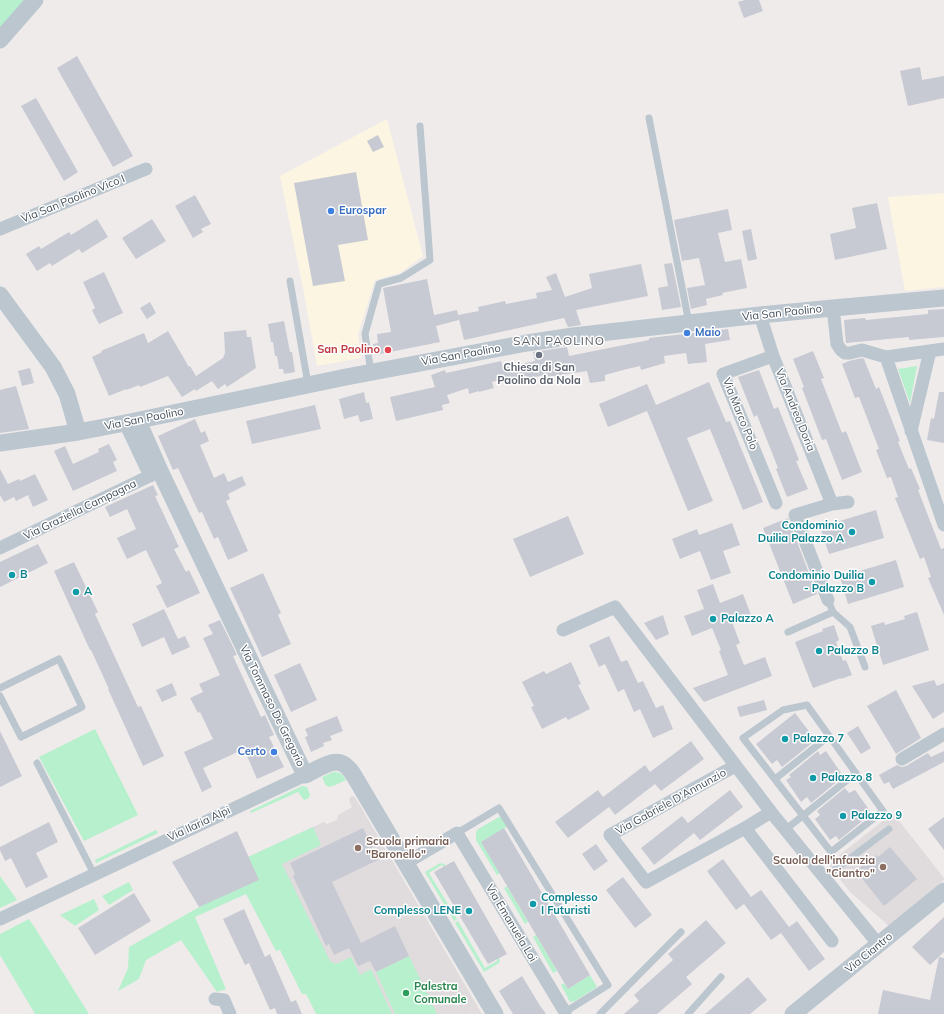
<!DOCTYPE html>
<style>
body{margin:0}
canvas{display:block;background:#efebeb}
</style>
<canvas width="944" height="1014"></canvas>
<script>
const c = document.querySelector('canvas').getContext('2d');
c.lineJoin = 'round';
function fill(path, color) {
  c.fillStyle = color;
  c.fill(path, 'evenodd');
}
function strokePath(path, color, width, dash) {
  c.strokeStyle = color;
  c.lineWidth = width;
  c.lineCap = dash ? 'butt' : 'round';
  c.setLineDash(dash || []);
  c.stroke(path);
}
function drawText(font, color, halo, rows, align = 'center') {
  c.font = font + ' Mulish,sans-serif';
  c.lineWidth = 3;
  c.setLineDash([]);
  c.textBaseline = 'middle';
  c.strokeStyle = halo;
  c.fillStyle = color;
  for (const [text, x, y, turn = 0] of rows) {
    c.save();
    c.translate(x, y);
    c.rotate((+turn || 0) * Math.PI / 180);
    c.textAlign = isNaN(turn) ? turn : align;
    if (halo) c.strokeText(text, 0, 0);
    c.fillText(text, 0, 0);
    c.restore();
  }
}
fill(new Path2D(`
 M387,119L423,256L400,273L375,280L358,334L361,358L317,366L303,288L280,176Z
 M944,193V287L905,291L888,197Z`), '#fcf5e2');
fill(new Path2D(`
 M351,796L355,797L482,1014H472V1013L470,1014H321L248,857L324,822L327,824L337,820L338,815L352,807L349,800Z
 M893,813L944,878V880L889,926L850,892L828,864Z`), '#e0dcdd');
fill(new Path2D(`
 M0,0H27L0,31Z
 M917,366L910,403L898,369Z
 M95,729L138,815L84,841L39,757Z
 M333,772C341,772 342,774 346,780L333,786L328,787L325,784L322,777Z
 M302,786L307,787L310,795L309,798L304,800L298,792L251,813L250,811Z
 M501,816L508,826L481,842L500,873L497,875L476,840V832L478,829Z
 M313,827L321,845L282,864L330,961L336,964L351,957L360,975L371,969L392,1014H316L306,994H302L280,950L276,951L246,894L195,917L226,989L217,992L181,940L146,960L139,979L118,991L128,968L129,947L208,902L248,857Z
 M156,830L158,833L96,863L95,860Z
 M440,863L444,864L446,866L444,867L442,865L440,866L429,873L457,919L454,921L425,872Z
 M0,876L17,900L0,908Z
 M129,882L133,890L109,905L102,896Z
 M507,886L528,922L525,924L504,888Z
 M94,899L99,910L75,926L60,915Z
 M29,919L35,928L89,1014H35L0,955V934Z
 M458,921L485,968L497,961V959L499,958L500,961L499,963L484,972L455,923Z
 M536,935L557,971L553,973L533,937Z
 M409,956L437,1014H395L376,972Z
 M590,975L597,987L575,1001L570,1002L561,985L564,983L568,989Z`), '#b6f0cd');
fill(new Path2D(`
 M745,0H759L763,11L744,18L738,2Z
 M77,56L133,156L113,167L57,68Z
 M920,67L922,80L944,76V98L908,106L900,71Z
 M36,98L78,172L64,181L21,106Z
 M378,135L384,147L373,152L367,141Z
 M356,172L368,240L338,245L345,281L313,286L294,183Z
 M195,195L211,224L201,229L203,232L193,238L175,206Z
 M877,203L887,249L835,260L830,234L856,228L852,208Z
 M728,209L732,230L718,233L725,262L741,259L747,288L722,293L723,295L706,299L707,305L691,309L687,288L705,285L699,258L682,261L674,220Z
 M97,219L108,237L82,253L79,249L52,266L50,263L37,271L26,254L39,246L41,249L69,232L71,235Z
 M152,219L166,241L136,259L122,238Z
 M751,229L757,259L748,261L742,231Z
 M672,263L681,307L662,310L658,288L668,286L664,264Z
 M641,264L648,296L576,310L581,325L568,327L564,318L464,340L458,315L479,311L478,307L505,301L506,304L537,298L536,293L552,290L546,277L556,273L565,297L592,288L589,274Z
 M104,272L123,313L99,324L92,310L95,308L83,282Z
 M427,279L434,315L457,310L459,320L436,326L440,342L375,355L373,344L378,343L377,334L391,332L383,288Z
 M150,302L156,313L147,319L140,308Z
 M944,309V337L909,340V337L846,343L844,320L865,318L866,320L928,314V310Z
 M284,321L290,352H292L295,372L284,374L283,369H279L277,356H275L273,342H271L268,324Z
 M728,329L730,340L705,344L707,362L688,364L686,353L664,356L665,363L641,370L640,366L623,370L605,375V381L590,383L587,371L548,377V374L527,379L526,376L506,379L492,382L494,388L479,392V391L469,394L468,388L447,395L450,403L442,405L443,410L396,421L390,397L435,387L431,375L445,370L446,373L501,361L503,368L535,361L533,352L567,347L569,356L649,340V338Z
 M246,330L247,337H251L256,368L227,387L225,384L218,389L212,381L196,391L195,389L182,397L168,376L140,387L139,385L126,390V389L109,396L92,357L102,352L101,351L144,333L148,343L168,331L189,367L190,366L196,376L223,358L225,353L224,332Z
 M813,351L824,378L821,379L842,433L846,431L862,472L842,480L826,439L822,440L802,388L804,387L793,359Z
 M862,358L864,359L876,389L879,387L900,441L898,442L909,469L911,468L920,489L918,490L941,549L944,548V615L928,578L931,577L924,557L920,559L895,498L898,497L891,477L887,478L876,450L879,449L859,397L855,398L842,364L849,361Z
 M30,368L34,383L22,386L18,371Z
 M759,370L774,409L778,407L799,460L796,461L808,489L787,497L776,469L778,468L757,415L754,417L738,377Z
 M709,382L726,422L730,421L763,502L743,510L710,429L687,438L713,501L688,511L647,411L608,427L599,404L647,384L656,405Z
 M16,386L29,429L0,433V390Z
 M364,392L366,403L369,402L373,419L360,422L358,415L344,419L339,399Z
 M939,392H944V443L927,440L931,418L934,419Z
 M315,405L321,429L252,444L246,421Z
 M195,419L201,433L205,431L209,441L200,445L214,478L224,473L228,482L242,476L246,485L228,494L230,499L226,501L248,551L228,560L218,537L214,539L202,512L199,513L178,468L173,470L158,436Z
 M109,444L117,460L113,462L117,471L73,491L54,451L65,446L73,464L99,452L98,449Z
 M0,469L8,484L19,479L20,481L35,474L48,500L33,507L28,495L16,501L14,497L4,502L0,495Z
 M153,485L158,495L155,496L179,547L174,549L186,572L189,570L200,593L167,608L156,586L162,583L146,550L127,559L117,538L136,529L127,509L110,517L105,507Z
 M876,510L884,538L829,554L820,527Z
 M568,516L584,554L530,577L513,539Z
 M788,518L817,594L793,604L763,528Z
 M732,523L740,545L723,551L731,573L711,580L700,551L680,559L672,539L697,529L699,535Z
 M38,544L48,563L0,587V562Z
 M896,560L904,587L848,604L840,577Z
 M74,562L98,612L95,614L138,707L141,706L164,756L143,766L108,689H109L91,650H90L54,571Z
 M263,573L281,613L278,615L291,644L262,657L230,588Z
 M713,584L720,603L743,594L751,615L732,622L740,643L736,645L744,665L765,657L772,676L704,702L693,688L728,675L719,651L721,650L712,628L692,636L684,616L704,609L697,590Z
 M164,609L178,639L185,636L190,647L172,655L164,637L142,647L132,624Z
 M917,612L929,650L883,665L871,626L884,622L885,625L905,619L904,616Z
 M663,615L669,634L656,640L644,623Z
 M220,620L237,655L233,656L261,717L265,715L274,735L269,737L284,767L257,779L244,749L203,768L212,787L202,792L184,752L213,739L200,712L198,713L190,698L203,692L199,684L220,675L203,638L213,634L208,625Z
 M834,625L839,640L836,642L843,661L846,660L852,675L841,679V678L813,688L795,642L823,631L822,629Z
 M609,636L621,662L627,660L638,683L643,681L656,708L663,705L673,729L653,738L640,709L634,712L624,689L618,692L605,664L599,667L589,645Z
 M571,662L581,684L578,685L590,709L568,720L566,717L542,729L531,707L534,706L522,682L544,671L546,674Z
 M300,663L317,700L291,712L274,675Z
 M934,680L937,686L944,683V712L933,719L912,686Z
 M172,683L177,695L162,702L156,690Z
 M896,690L921,738L896,754L867,706Z
 M764,700L767,710L740,717L737,707Z
 M795,713L811,734L807,737L812,743L782,767L777,760L772,764L756,744Z
 M337,716L343,731L330,736L332,740L323,743L324,746L311,752L305,737L308,736L305,729Z
 M858,726L871,748L861,754L847,733Z
 M0,731L22,776L0,787Z
 M691,741L704,759L661,791L655,784L615,815L609,807L568,838L555,822L598,790L603,797L645,765L650,772Z
 M818,751L820,755L826,751L841,773L836,776L839,780L811,803L807,797L801,802L786,780L791,777L789,775Z
 M944,751V762L893,789L889,782L884,784L879,775L897,765L902,767L906,766L928,753L931,757Z
 M845,788L849,793L855,790L870,811L866,815L867,817L839,840L836,836L830,840L815,819L820,815L817,811Z
 M730,790L743,807L700,840L694,833L654,865L641,848L682,816L688,823Z
 M944,817V850L928,829Z
 M49,822L58,842L36,853L48,877L26,888L11,858L5,861L0,850V847Z
 M363,828L378,860L332,882L361,943L395,926L409,956L376,972L370,961L358,966L349,948L334,955L329,944L326,946L293,876L295,874L290,863Z
 M504,828L590,975L568,989L481,842Z
 M237,831L259,880L199,907L172,862Z
 M596,844L608,861L594,871L582,854Z
 M890,847L917,879L884,906L856,871L876,855L878,857Z
 M723,859L751,897L761,890L789,927L797,921L825,959L809,971L781,933L771,940L744,904L736,910L707,871Z
 M454,861L507,954L488,964L434,872Z
 M623,877L652,915L635,928L606,890Z
 M134,893L151,921L95,955L78,928Z
 M244,909L265,957L270,954L291,1002L296,1000L302,1014H277L275,1008L270,1010L249,963L245,965L223,919Z
 M944,917V952L930,965L912,947Z
 M706,920L726,943L686,977L692,984L657,1014H624L639,1001L634,995L673,960L668,954Z
 M939,957L944,958V1014H878L883,990L930,1000Z
 M522,976L539,1004L546,1014H513L499,991Z
 M748,977L767,1000L750,1014H705Z`), '#c7cad2');
strokePath(new Path2D(`
 M649,118L689,323
 M290,281L308,384
 M371,372L365,334L379,284L401,278L430,260L420,126
 M828,600L833,612L850,627L865,667
 M788,632L833,612
 M0,688L59,659L82,707L21,737L0,696
 M807,705L883,811L831,852L743,738L783,710Z
 M37,763L94,874
 M775,779L829,736
 M785,830L856,773
 M457,833L499,808L608,985L565,1012
 M824,878L889,829
 M600,1014L681,932
 M688,1014L721,977`), '#bbc6cf', 7);
strokePath(new Path2D(`
 M0,229L146,169
 M833,308L837,344L841,350L845,353H850L862,350L886,357L944,349
 M760,315L773,356L832,504L848,502
 M773,356L723,374L776,503
 M886,357L944,525
 M125,423L150,476
 M911,431L930,351
 M0,548L160,471
 M828,600L795,515L832,504
 M563,630L615,607L771,812L879,945
 M902,759L944,734
 M735,766L610,835L646,882L745,828L771,812
 M745,828L832,941
 M406,863L457,833L565,1012
 M0,919L305,775
 M215,999L224,1000L230,1014`), '#bbc6cf', 13);
strokePath(new Path2D(`
 M0,40L35,0
 M0,295L53,367L67,394L78,432
 M138,421L160,471L305,775C314,771 332,759 341,763C347,765 350,770 353,774L495,1014
 M0,443L78,432L125,423L346,377L527,343L573,336L760,315L833,308L944,298
 M793,1014L944,891`), '#bbc6cf', 17);
for (const [x, y, r, color] of [
 [331,211,4,"#3f7fe0"],
 [687,333,4,"#3f7fe0"],
 [388,350,4,"#e0444e"],
 [539,355,4,"#6b7280"],
 [852,532,4,"#0f9aa8"],
 [12,575,4,"#0f9aa8"],
 [872,582,4,"#0f9aa8"],
 [76,592,4,"#0f9aa8"],
 [713,619,4,"#0f9aa8"],
 [819,651,4,"#0f9aa8"],
 [785,739,4,"#0f9aa8"],
 [274,752,4,"#3f7fe0"],
 [813,778,4,"#0f9aa8"],
 [843,816,4,"#0f9aa8"],
 [358,848,4,"#8d6e63"],
 [883,867,4,"#8d6e63"],
 [533,904,4,"#0f9aa8"],
 [469,911,4,"#0f9aa8"],
 [406,993,4,"#2e9e5b"]
]) {
  const dot = new Path2D();
  dot.arc(x, y, r, 0, 2 * Math.PI);
  c.fillStyle = color;
  c.fill(dot);
  strokePath(dot, '#fff', 1.5);
}
drawText('11px', '#434f5a', '#fff', [
 ["Via San Paolino Vico I",73,199,-22],
 ["Via San Paolino",782,313,-6],
 ["Via San Paolino",461,355,-10],
 ["Via Andrea Doria",795,410,68],
 ["Via Marco Polo",740,414,68],
 ["Via San Paolino",144,419,-11],
 ["Via Graziella Campagna",80,510,-26],
 ["Via Tommaso De Gregorio",272,706,64],
 ["Via Gabriele D'Annunzio",671,802,-29],
 ["Via Ilaria Alpi",199,824,-25],
 ["Via Emanuela Loi",511,923,59],
 ["Via Ciantro",869,953,-39]
]);
drawText('bold 11px', '#366cbe', '#fff', [
 ["Eurospar",339,211],
 ["Maio",695,333],
 ["Certo",266,752,"right"]
], 'left');
drawText('bold 11px', '#be3a42', '#fff', [
 ["San Paolino",380,350]
], 'right');
drawText('bold 11px', '#5b616d', '#fff', [
 ["Chiesa di San",539,368],
 ["Paolino da Nola",539,381]
]);
drawText('bold 11px', '#0d838f', '#fff', [
 ["Condominio",844,526,"right"],
 ["Duilia Palazzo A",844,539,"right"],
 ["B",20,575],
 ["Condominio Duilia",864,576,"right"],
 ["- Palazzo B",864,589,"right"],
 ["A",84,592],
 ["Palazzo A",721,619],
 ["Palazzo B",827,651],
 ["Palazzo 7",793,739],
 ["Palazzo 8",821,778],
 ["Palazzo 9",851,816],
 ["Complesso",541,898],
 ["I Futuristi",541,911],
 ["Complesso LENE",461,911,"right"]
], 'left');
drawText('bold 11px', '#785e54', '#fff', [
 ["Scuola primaria",366,842],
 ["\"Baronello\"",366,855],
 ["Scuola dell'infanzia",875,861,"right"],
 ["\"Ciantro\"",875,874,"right"]
], 'left');
drawText('bold 11px', '#27864d', '#fff', [
 ["Palestra",414,987],
 ["Comunale",414,1000]
], 'left');
c.letterSpacing = '1px';
drawText('12px', '#585c61', '#fff', [
 ["SAN PAOLINO",559,341]
]);
c.letterSpacing = '0px';
</script>
